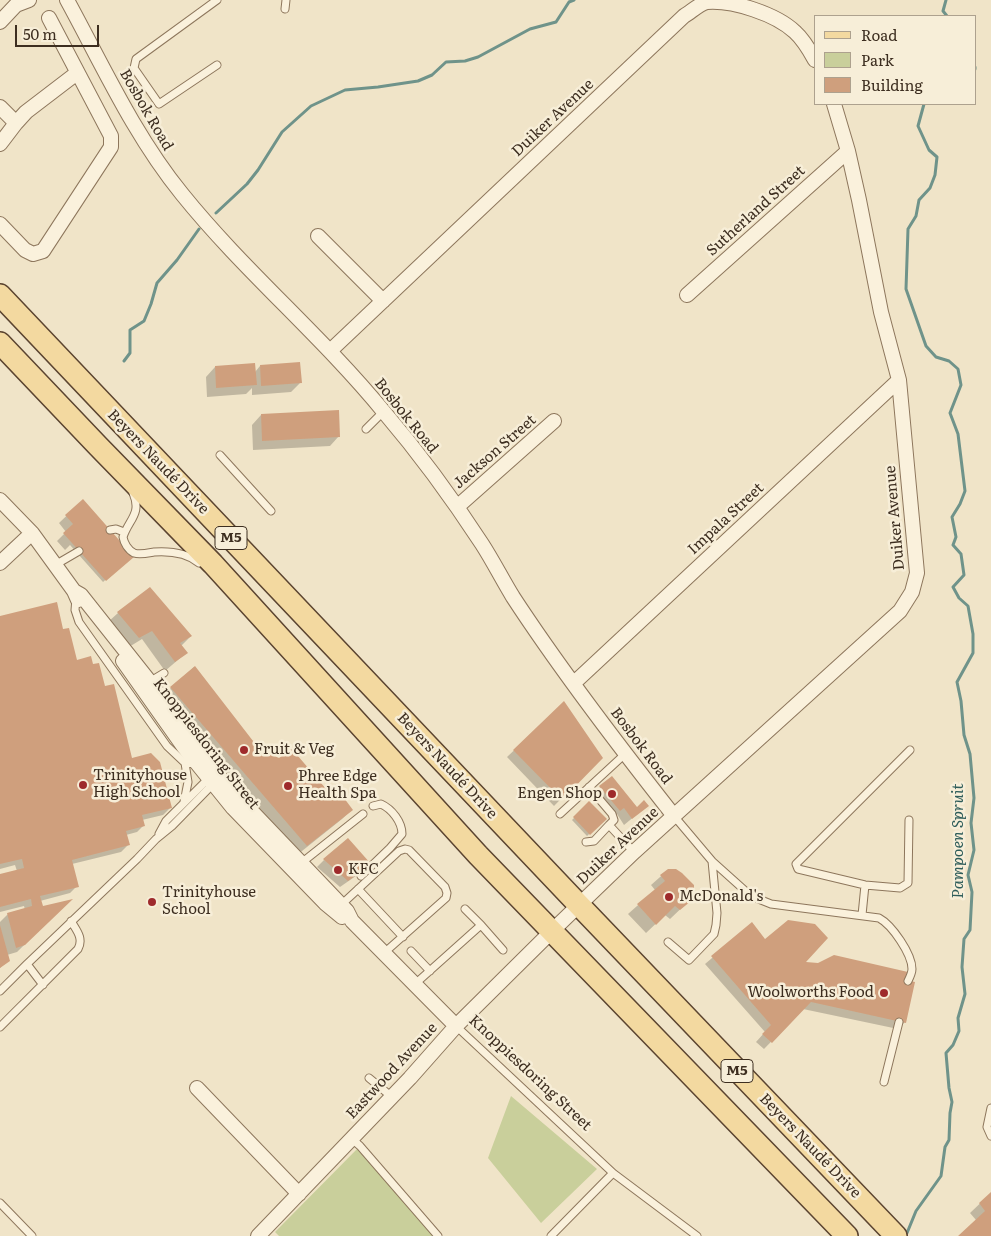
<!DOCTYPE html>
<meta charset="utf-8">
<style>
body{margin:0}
#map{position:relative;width:991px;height:1236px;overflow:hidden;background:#f0e4c8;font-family:Literata,serif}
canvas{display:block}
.legend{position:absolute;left:814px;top:15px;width:162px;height:90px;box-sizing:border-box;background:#f7eed8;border:1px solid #ada18e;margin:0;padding:6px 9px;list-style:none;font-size:15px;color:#3d2e20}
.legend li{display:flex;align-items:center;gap:10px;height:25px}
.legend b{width:25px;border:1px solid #ada18e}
.scale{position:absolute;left:15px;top:25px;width:84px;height:22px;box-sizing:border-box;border:2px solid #3d2e20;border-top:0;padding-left:6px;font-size:15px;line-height:18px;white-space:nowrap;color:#3d2e20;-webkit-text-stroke:4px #f7eed8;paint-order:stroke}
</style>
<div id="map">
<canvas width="991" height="1236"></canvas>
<ul class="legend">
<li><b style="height:6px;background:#f3d9a0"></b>Road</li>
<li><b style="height:14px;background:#c9cf9b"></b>Park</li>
<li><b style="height:14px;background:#cf9f7d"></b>Building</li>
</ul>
<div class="scale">50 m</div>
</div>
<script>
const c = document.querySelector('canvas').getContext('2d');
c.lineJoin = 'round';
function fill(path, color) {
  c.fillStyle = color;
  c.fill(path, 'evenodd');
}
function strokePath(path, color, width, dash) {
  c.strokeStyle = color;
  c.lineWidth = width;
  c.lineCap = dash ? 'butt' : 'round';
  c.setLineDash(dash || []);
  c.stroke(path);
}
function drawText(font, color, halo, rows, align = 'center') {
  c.font = font + ' Literata,serif';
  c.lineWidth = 5;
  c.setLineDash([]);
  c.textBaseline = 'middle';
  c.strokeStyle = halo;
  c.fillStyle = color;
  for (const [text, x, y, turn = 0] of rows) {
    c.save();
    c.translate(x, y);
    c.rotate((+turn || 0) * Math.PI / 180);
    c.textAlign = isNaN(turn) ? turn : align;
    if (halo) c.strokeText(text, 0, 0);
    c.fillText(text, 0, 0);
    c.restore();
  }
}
fill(new Path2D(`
 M511,1096L597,1169L541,1223L488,1158Z
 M360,1146L434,1236H279L275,1232Z`), '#c9cf9b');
fill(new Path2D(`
 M260,366L300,383L291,392L252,395V388L246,394L207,397L206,377L215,367L255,372Z
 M261,415L339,436L330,446L253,450L252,425Z
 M82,501L132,556L103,582L70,545L65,550L57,541L66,532L59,523Z
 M149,589L191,636L181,646L186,653L165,671L142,639L129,647L108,622L118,613Z
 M0,618L62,631L76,661L92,666L104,688L131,759L170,808L163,815L142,820L144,825L137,832L126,835L128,845L121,852L72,864L77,886L70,893L40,901L42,908L69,901L17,952L7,955L8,960L0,968V922L8,914L25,910L24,906L0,912V876L17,871L15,865L0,869Z
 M194,667L259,751L351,810L342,819L297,855L161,697Z
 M564,703L601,758L554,806L507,757Z
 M612,777L637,809L647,806L624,825L617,814L613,817L592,794Z
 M589,803L605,819L587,836L572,820Z
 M324,860L363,871L340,887L317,867Z
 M668,870L690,900L670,919L665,915L646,933L628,914L655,890L651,885Z
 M752,924L765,941L905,1022L898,1029L803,1009L764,1049L756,1042L765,1032L705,964Z
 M991,1193V1236H960L976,1220L970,1213Z`), '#0003');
strokePath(new Path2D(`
 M946,0L943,11L947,16
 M975,67V69
 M216,213L247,184L258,170L282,132L311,106L345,90L378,87L418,81L432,75L446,62L465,61L478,57L530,29L556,22L569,2L574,0
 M124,361L130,353V330L144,321L151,304L157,283L177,260L199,229
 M907,1233L916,1211L941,1176L945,1147L949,1140L950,1113L952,1102L949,1088L946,1053L953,1045L959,1031L958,1018L965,994L962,967L964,939L970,930L972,892L968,875L974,850L971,823L974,798L970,754L964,735L961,701L957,682L973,653V634L968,606L959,598L953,587L964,575L961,554L953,545L956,537L952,517L960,504L965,491L958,434L950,413L961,385L958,369L949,361L936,357L926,346L906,289L908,229L916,216L919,200L930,188L935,175L937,157L929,150L918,126L924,104`), '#6f938a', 3);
fill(new Path2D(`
 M300,362L302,383L261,386L260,365Z
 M255,363L257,385L216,388L215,366Z
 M339,410L340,437L262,441L261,414Z
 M83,499L134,557L106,581L63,533L73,524L65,515Z
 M150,587L192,636L180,643L188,653L175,662L152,631L139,638L117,612Z
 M57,602L63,629L69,628L77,660L91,656L93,664L99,663L105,686L114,684L132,758L151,753L160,762L172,808L142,815L145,826L126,831L130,845L72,860L79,887L40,896L43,906L73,899L25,945L16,948L7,913L32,906L31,899L0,907V874L24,868L22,859L0,864V616Z
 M195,666L260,750L279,758L292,749L333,797L341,794L353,810L307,846L170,687Z
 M564,701L603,758L562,800L513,750Z
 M612,776L637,807L644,800L649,806L632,819L624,808L620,811L599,786Z
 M589,801L607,819L590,835L573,817Z
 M348,838L371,864L348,881L323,859Z
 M668,869H676L682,873L694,885V894L691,901L680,910L675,906L656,925L637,904L665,881L660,875Z
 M788,920L815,924L828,938L806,962L818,963L834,955L908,972L906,980L915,982L906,1023L811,1002L772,1043L762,1034L771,1025L711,956L752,922L765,939Z
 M0,925L10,961L0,968Z
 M991,1192V1236H958L985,1211L979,1203Z`), '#cf9f7d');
const service = new Path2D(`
 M285,9L286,0
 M217,65L159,104L134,68L136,59L217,0
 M366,429L384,411
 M220,455L271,511
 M133,493C142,514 129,519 123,537C124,543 128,550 134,553C140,555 148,553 154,552C169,551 187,553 199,563
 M110,530L116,529L124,532
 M55,565L79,551
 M76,598L75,610L79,622L167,746L185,763L197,764
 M149,682L164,673
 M589,787L612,814L614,820L609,825
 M184,802L188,782L185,763
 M560,814L625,754
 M909,820L908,883L900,888L865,885L798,869L796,864L910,750
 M159,834L166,821L210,777
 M586,842L594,841L609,825L634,852
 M712,861L751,896L771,904L879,918C892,925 912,954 912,969C912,973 910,977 908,981
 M300,864L363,814
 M361,876L390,848L402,834C402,822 392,809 381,804L373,806
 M358,889L403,937
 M341,905L399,851L405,849L409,850L445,887L447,893L446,898L384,953
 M862,915L865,885
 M481,925L503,950
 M668,942L689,960L714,934L716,925L717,913L712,861L674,816
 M411,951L430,971
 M415,984L481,925L465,909
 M43,985L27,964L137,859L156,839L172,826L214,783
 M0,991L27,964
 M456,1026L613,1173L697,1236
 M0,1027L78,949C84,938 76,930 71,921
 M369,1078L392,1097
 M884,1082L899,1022
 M991,1108L987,1127L991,1136
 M352,1139L360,1146L438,1236
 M0,1203L32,1236
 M551,1236L613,1173`);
const minor = new Path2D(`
 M67,0C103,66 134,135 182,194C244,271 321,335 384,412C419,453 452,498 482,544C493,561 502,579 513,597C562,672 618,745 674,816
 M0,22L16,5L29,0
 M0,107L16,123
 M0,144L16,123L26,112L77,73
 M0,224L25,250L33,254L43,251L111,147V136L49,18
 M318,236L383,301
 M687,295L848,151
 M330,351L684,16C691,12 699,4 707,2C733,0 776,14 795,32C803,39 810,51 815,60
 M0,500L32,533L74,591L78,600
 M457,507L554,421
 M0,563L32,533
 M74,591L81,595L150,682L220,778L347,911L352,921L456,1026
 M123,661L183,746L233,808L325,903L342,917
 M574,683L899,380
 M197,1088L299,1194
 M258,1236L410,1078L456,1026L552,931L634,852L900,611L912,592L917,573L899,380L881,312L859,200L848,151L834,104`);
const primary = new Path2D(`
 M0,295L579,905L896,1236
 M0,343L98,446L213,564L478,855L847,1236`);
strokePath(service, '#8d765c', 9);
strokePath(minor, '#8d765c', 16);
strokePath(primary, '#5b4430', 24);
strokePath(service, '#faf1dc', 7);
strokePath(minor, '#faf1dc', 14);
strokePath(primary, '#f3d9a0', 21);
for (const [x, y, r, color] of [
 [244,750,5,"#9e2a2b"],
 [83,785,5,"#9e2a2b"],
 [288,786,5,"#9e2a2b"],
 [612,794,5,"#9e2a2b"],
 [338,870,5,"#9e2a2b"],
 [669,897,5,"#9e2a2b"],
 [152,902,5,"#9e2a2b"],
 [884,993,5,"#9e2a2b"]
]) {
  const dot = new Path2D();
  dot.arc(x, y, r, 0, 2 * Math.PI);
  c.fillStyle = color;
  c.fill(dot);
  strokePath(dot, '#f7eed8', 2);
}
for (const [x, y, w] of [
 [231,538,32],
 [737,1071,32]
]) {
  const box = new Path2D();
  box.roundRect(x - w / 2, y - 11.5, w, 23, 4);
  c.fillStyle = '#f7eed8';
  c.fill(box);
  strokePath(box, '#3d2e20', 1);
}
drawText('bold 14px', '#3d2e20', null, [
 ["M5",231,538],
 ["M5",737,1071]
]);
drawText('15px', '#3d2e20', '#f7eed8', [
 ["Bosbok Road",146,110,60],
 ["Duiker Avenue",553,118,-43],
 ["Sutherland Street",756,211,-42],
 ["Bosbok Road",406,416,51],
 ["Jackson Street",495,452,-41],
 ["Beyers Naudé Drive",158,462,46],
 ["Duiker Avenue",895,518,-95],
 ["Impala Street",726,519,-43],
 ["Knoppiesdoring Street",206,744,52],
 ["Bosbok Road",641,746,53],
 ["Beyers Naudé Drive",447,766,47],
 ["Duiker Avenue",618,846,-43],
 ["Eastwood Avenue",392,1071,-47],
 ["Knoppiesdoring Street",530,1073,43],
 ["Beyers Naudé Drive",810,1146,46]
]);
drawText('15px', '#3d2e20', '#f7eed8', [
 ["Fruit & Veg",254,750],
 ["Trinityhouse",93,776],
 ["High School",93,793],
 ["Phree Edge",298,777],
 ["Health Spa",298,794],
 ["Engen Shop",602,794,"right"],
 ["KFC",348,870],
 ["Trinityhouse",162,893],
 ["School",162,910],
 ["McDonald's",679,897],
 ["Woolworths Food",874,993,"right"]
], 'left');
drawText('italic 16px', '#2f5d5a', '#f7eed8', [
 ["Pampoen Spruit",958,841,-90]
]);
</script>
